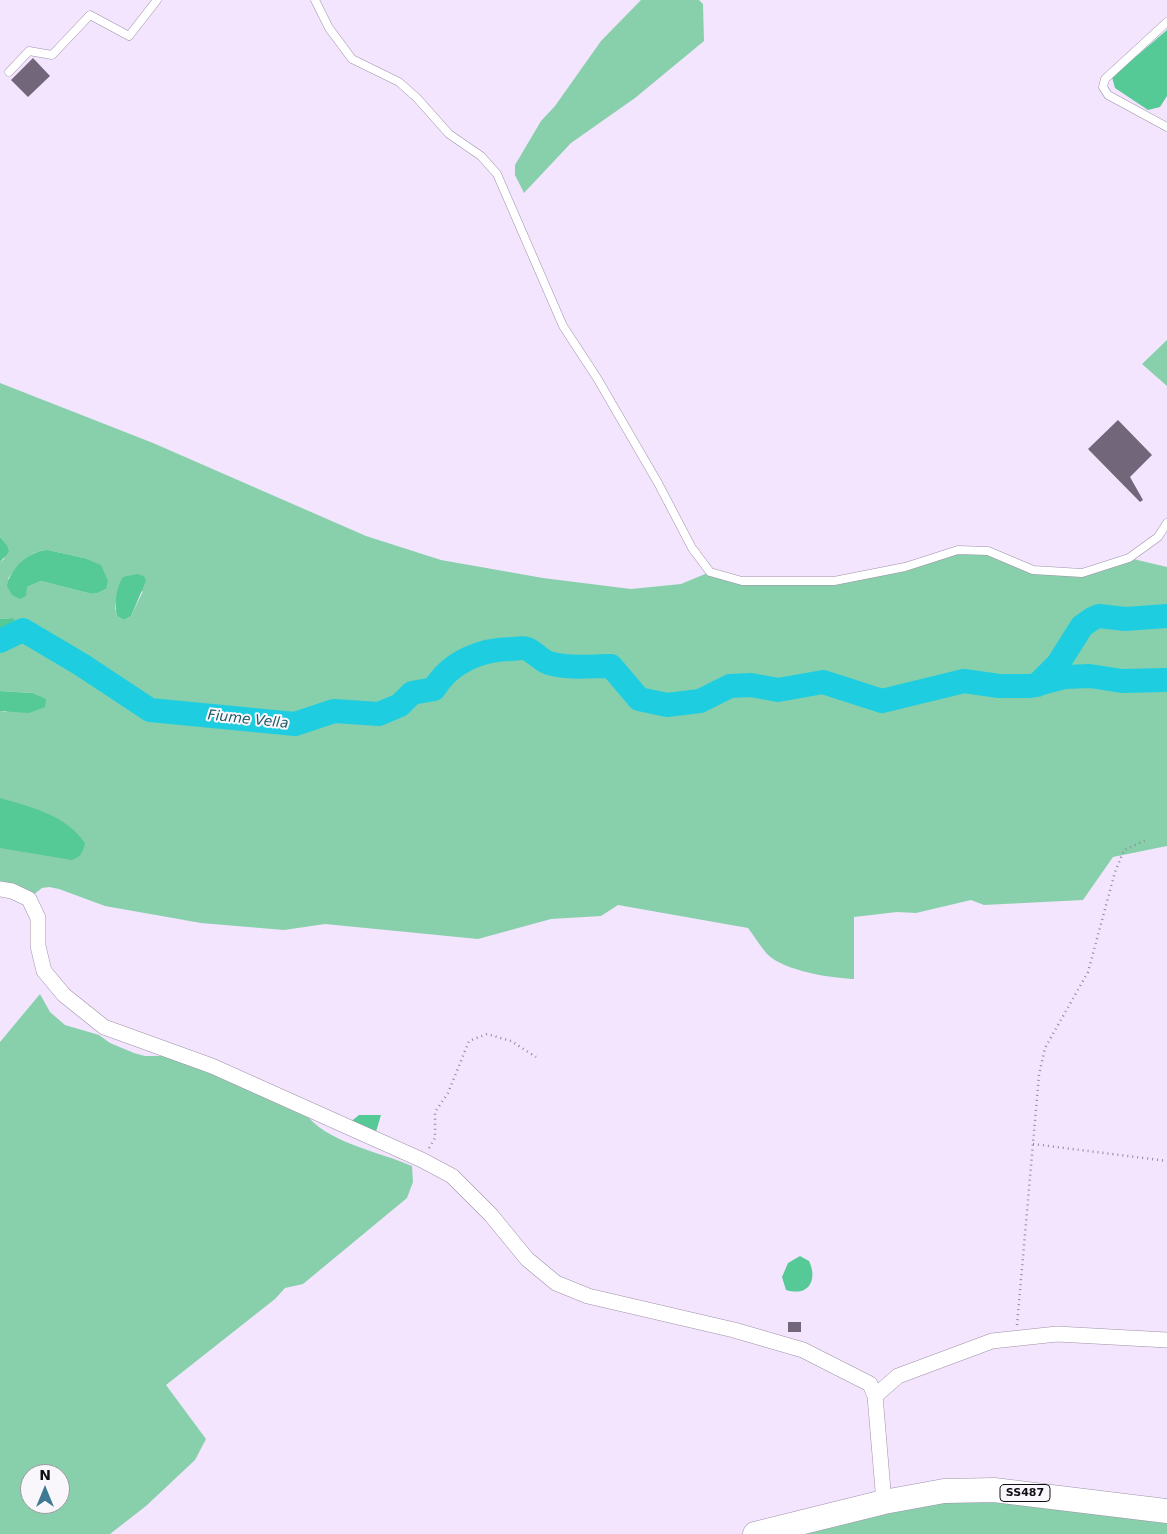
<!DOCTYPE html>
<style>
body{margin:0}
#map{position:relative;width:1167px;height:1534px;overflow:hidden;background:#f3e5fd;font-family:"DejaVu Sans",sans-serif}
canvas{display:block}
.north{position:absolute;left:20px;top:1464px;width:50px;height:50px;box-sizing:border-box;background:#faf7fc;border:1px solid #9d99a0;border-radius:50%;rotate:0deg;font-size:14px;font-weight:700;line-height:20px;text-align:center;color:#120d15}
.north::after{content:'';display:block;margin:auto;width:18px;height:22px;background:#3e7a91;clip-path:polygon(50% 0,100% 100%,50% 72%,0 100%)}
</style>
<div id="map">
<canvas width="1167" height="1534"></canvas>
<div class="north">N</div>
</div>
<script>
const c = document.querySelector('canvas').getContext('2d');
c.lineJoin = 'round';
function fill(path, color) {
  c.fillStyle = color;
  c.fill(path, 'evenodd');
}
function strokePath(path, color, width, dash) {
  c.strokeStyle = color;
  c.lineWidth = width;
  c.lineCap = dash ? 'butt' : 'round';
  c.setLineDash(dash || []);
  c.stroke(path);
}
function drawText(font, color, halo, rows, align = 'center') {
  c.font = font + ' "DejaVu Sans",sans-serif';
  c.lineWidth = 4;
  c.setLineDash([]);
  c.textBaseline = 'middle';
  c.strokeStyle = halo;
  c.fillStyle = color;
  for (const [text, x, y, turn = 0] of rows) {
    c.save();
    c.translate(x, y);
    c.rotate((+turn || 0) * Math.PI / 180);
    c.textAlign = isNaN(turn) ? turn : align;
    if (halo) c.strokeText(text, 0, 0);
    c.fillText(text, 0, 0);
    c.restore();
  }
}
fill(new Path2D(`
 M641,0H699L703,4L704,41L635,98L571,143L524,193L515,175V165L541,121L555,106L601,41Z
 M1167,340V386L1142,364Z
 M0,383L153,443L366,536L441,560L543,578L631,589L681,584L710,572L742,581H834L904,567L958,550L988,551L1033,570L1082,573L1129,558L1167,567V846L1113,857L1083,900L984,905L971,900L916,913L897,912L854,917V979C831,978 784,971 767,954C760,946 755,937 748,928L618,905L601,916L551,919L478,939L325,924L284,930L201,923L105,906L59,889L49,887L42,888L28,899L0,889V711L6,712L32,693L0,691V636L9,633L13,618L0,619V562L4,559L7,545L0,537ZM48,550L84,558L106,589L98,593L92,594L41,581L27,587L8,579C18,564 29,551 48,550ZM143,591L131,616L124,620L117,616L115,608L116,601Z
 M40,994L50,1012L65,1025L99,1035L110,1043L134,1053L145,1056H173L309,1118C333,1144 380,1152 412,1166L413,1182L407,1198L303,1284L285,1288L275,1299L166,1385L206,1439L195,1460L146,1506L110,1534H0V1042ZM30,1474H60V1504H30Z
 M944,1491L1167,1511V1534H756Z`), '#88d0ac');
fill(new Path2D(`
 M1167,30V96L1160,107L1148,110L1115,88L1112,77Z
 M0,537L7,545L9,552L0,562Z
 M48,550L84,558L101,565L108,581L106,589L98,593L92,594L41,581L27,587L26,596L20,599L12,595L7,586C11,567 29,551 48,550Z
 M137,574L144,576L146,581L131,616L124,620L117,616C114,604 116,588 123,577Z
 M13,618L18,626L0,636V619Z
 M0,691L32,693L46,699L45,707L29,713L0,711Z
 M0,798C31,807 66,815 85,843C83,852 81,857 72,860L0,848Z
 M359,1115H381L375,1135L349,1123Z
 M800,1256L809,1261C818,1280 809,1297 786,1290L782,1277L788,1263Z`), '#55c996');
strokePath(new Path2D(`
 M0,641L23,630L82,665L150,710L295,724L334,711L379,714L400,705L412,693L434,689C450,662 481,649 512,649C516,649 523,647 527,649C535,652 541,661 549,663C569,669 591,666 611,666L639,699L667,705L700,701L730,686L751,685L778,690L823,682L882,701L964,681L999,686H1031L1065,677L1090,676L1122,681L1167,680
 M1037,685L1058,664L1082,626L1092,619L1099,616L1125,619L1167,616`), '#1fcde1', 24);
fill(new Path2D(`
 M33,58L50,76L28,97L11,80Z
 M1118,420L1152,455L1130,477L1143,500L1140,502L1088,449Z
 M788,1322H801V1332H788Z`), '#72667b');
const service = new Path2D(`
 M315,0L329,28L352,59L399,82L417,98L449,134L481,156L497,174L563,326L597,378L658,483L692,548L710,572L742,581H834L905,567L958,550L988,551L1033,570L1082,573L1129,558L1158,537L1167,523
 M1167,22L1105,79L1103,87L1108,95L1167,127
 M9,72L29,51L52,55L90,15L129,36L157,0`);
const minor = new Path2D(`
 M0,889L12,891L29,899L38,918V946L44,971L64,995L104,1027L212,1066L422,1160L452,1176L491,1215L527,1259L556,1283L588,1296L734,1330L803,1350L870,1384L875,1396L884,1502
 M875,1396L898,1376L992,1341L1057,1334L1167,1340`);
const primary = new Path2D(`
 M755,1534L884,1502L944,1491L994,1490L1167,1511`);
strokePath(service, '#9f91a8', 9);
strokePath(minor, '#9f91a8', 16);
strokePath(primary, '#9f91a8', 25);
strokePath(new Path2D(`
 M1033,1144L1167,1161
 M429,1148L435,1138V1112L448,1093L469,1041L487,1034L511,1041L536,1057
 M1017,1325L1039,1075L1045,1048L1088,972L1115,872L1124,850L1148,839`), '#948a9b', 2.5, [1, 4]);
strokePath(service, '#fff', 8);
strokePath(minor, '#fff', 15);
strokePath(primary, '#fff', 24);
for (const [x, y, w] of [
 [1025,1493,50]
]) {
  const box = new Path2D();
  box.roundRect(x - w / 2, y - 8.5, w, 17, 4);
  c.fillStyle = '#faf7fc';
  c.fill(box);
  strokePath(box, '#120d15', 1);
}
drawText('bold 11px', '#120d15', null, [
 ["SS487",1025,1493]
]);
drawText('italic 14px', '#1d5c65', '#faf7fc', [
 ["Fiume Vella",248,720,6]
]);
</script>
